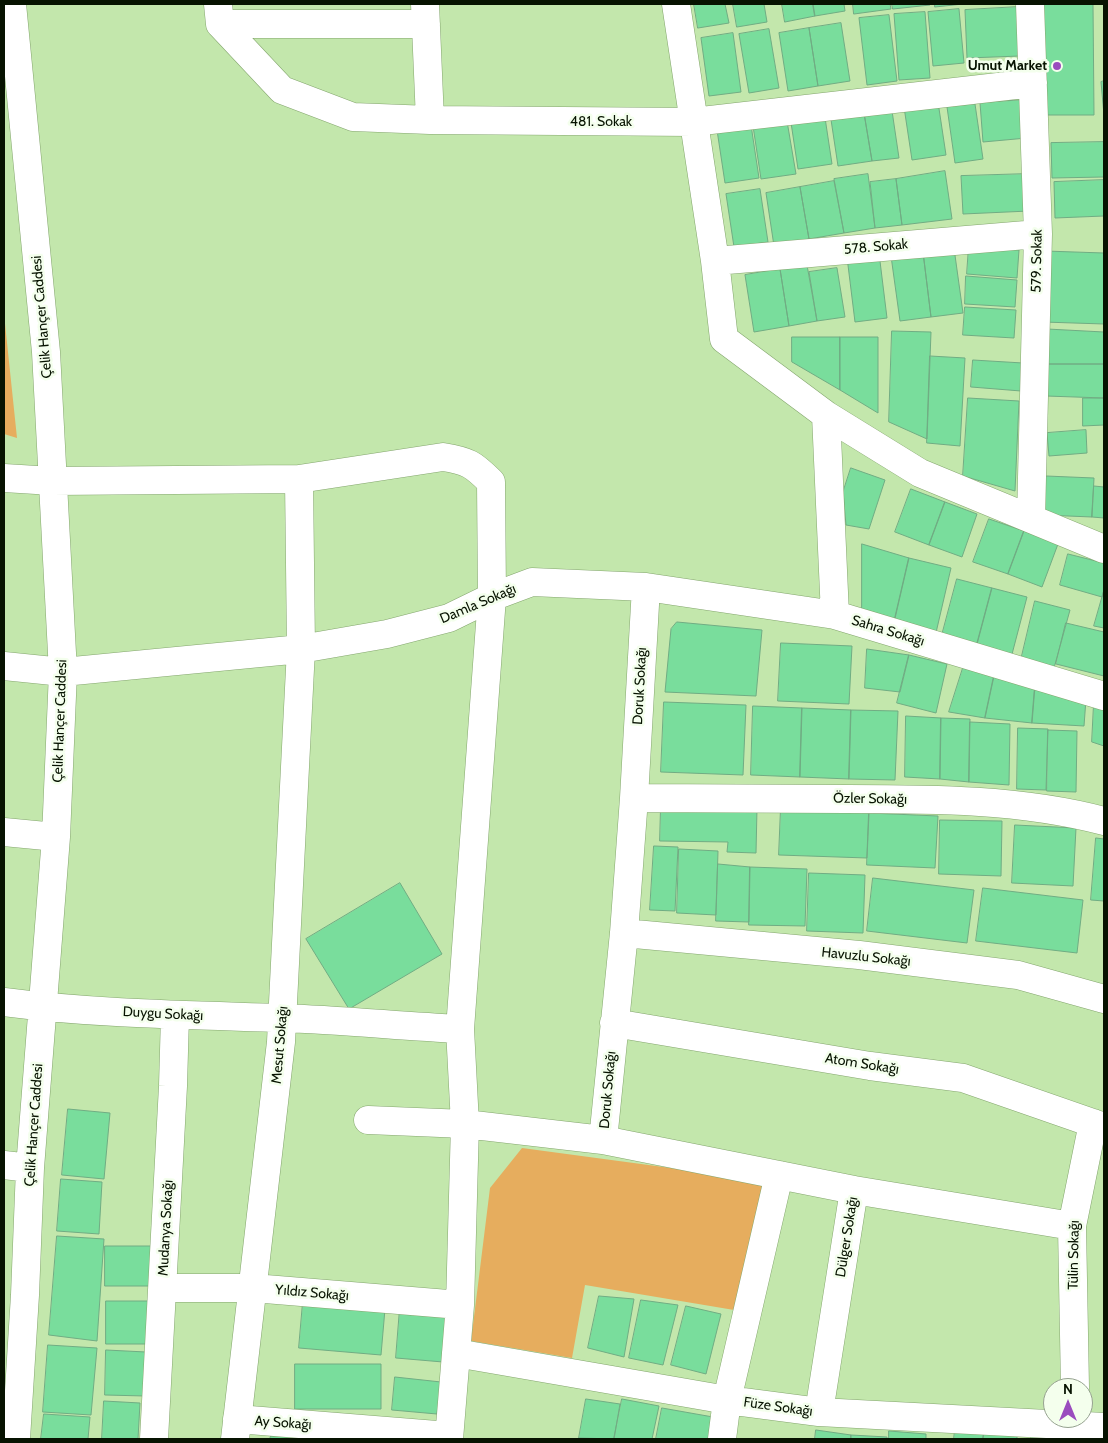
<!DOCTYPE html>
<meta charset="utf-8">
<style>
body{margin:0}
#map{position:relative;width:1108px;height:1443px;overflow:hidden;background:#c3e7ac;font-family:Cabin,sans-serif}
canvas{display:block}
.frame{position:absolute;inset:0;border:5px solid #071301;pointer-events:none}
.north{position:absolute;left:1043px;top:1378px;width:50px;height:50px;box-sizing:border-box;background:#f4ffed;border:1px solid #95a18f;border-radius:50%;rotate:0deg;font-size:14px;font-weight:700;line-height:20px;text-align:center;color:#071301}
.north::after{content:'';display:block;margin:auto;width:18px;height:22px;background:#9a4cbe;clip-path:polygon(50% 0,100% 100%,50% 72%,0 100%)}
</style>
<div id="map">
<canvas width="1108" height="1443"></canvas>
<div class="frame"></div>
<div class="north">N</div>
</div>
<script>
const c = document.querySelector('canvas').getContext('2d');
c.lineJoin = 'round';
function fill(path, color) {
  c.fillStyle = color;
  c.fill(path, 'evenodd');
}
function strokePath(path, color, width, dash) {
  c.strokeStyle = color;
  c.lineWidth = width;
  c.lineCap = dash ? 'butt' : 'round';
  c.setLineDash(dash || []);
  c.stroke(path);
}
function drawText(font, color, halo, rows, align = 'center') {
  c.font = font + ' Cabin,sans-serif';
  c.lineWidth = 5;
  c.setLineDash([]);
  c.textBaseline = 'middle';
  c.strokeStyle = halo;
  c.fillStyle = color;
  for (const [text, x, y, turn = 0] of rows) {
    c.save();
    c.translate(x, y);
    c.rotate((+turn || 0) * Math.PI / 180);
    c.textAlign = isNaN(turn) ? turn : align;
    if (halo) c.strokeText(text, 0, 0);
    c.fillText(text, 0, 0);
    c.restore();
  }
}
fill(new Path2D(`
 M4,314L17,438L4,434Z
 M522,1148L775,1182L752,1313L585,1285L572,1358L471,1341L490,1188Z`), '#e6ad5e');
const building = new Path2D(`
 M694,4H725L729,23L698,28Z
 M733,4H764L767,22L737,27Z
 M782,4H813L815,16L785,22Z
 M813,4H844L845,11L815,16Z
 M853,4H890L891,9L854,14Z
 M892,4H930V5L893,9Z
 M935,4H963L935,7Z
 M1039,4H1093L1094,115H1040Z
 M1018,7L1020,56L967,58L965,10Z
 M959,9L964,63L933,66L928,12Z
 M925,12L930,78L899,80L894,14Z
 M889,15L897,81L867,85L859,18Z
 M841,23L850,81L818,86L809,28Z
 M809,28L818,86L788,91L779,33Z
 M769,29L779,88L749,93L739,34Z
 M733,33L741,92L709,96L701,38Z
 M1104,81V115L1101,82Z
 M1024,100L1027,138L983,142L980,103Z
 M938,102L946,155L912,160L904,107Z
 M891,104L899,158L872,161L863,107Z
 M975,104L983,159L955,163L947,107Z
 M863,107L872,161L838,166L830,113Z
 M824,111L832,164L798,169L790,116Z
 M787,121L796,174L761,179L753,126Z
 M751,125L759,178L725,183L717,130Z
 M1104,142V177L1052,178L1051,143Z
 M945,171L952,219L902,225L896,179Z
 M868,174L875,228L844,233L834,179Z
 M1028,174L1029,211L963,214L961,176Z
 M896,179L902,225L875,228L870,182Z
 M1104,180V216L1055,218L1054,182Z
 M834,181L844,233L809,239L800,187Z
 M800,187L809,239L774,246L766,193Z
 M760,189L768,242L734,247L726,194Z
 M969,246L1019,250L1017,278L967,274Z
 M954,248L963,313L931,317L923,252Z
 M1045,251L1104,253V324L1043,322Z
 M923,252L931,317L900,321L891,256Z
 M879,253L887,318L855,322L847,257Z
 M807,265L817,321L789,326L780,269Z
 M837,268L845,317L817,321L809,272Z
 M780,269L789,326L754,332L745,275Z
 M966,276L1017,280L1015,307L965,304Z
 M965,307L1016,310L1014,338L963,335Z
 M1047,329L1104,332V364H1047Z
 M892,331L931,332L927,439L889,422Z
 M792,337H840V390L792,362Z
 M840,337H878V413L840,390Z
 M930,356L965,358L960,446L927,443Z
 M973,360L1023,363L1021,391L971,387Z
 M1047,364H1104V398L1046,396Z
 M968,398L1019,401L1015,491L963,476Z
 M1083,398H1104V425L1083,426Z
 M1086,430L1087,453L1049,456L1047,433Z
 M851,468L885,480L869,529L846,525L843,492Z
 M1046,476L1094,478L1092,517L1044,515Z
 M1094,486L1104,487V518L1092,517Z
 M911,489L945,502L929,545L895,532Z
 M945,502L977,514L962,557L929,545Z
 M989,519L1024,531L1008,574L973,562Z
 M1024,531L1058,544L1042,587L1008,574Z
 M862,544L909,558L893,627L862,619Z
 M1068,554L1104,563V590L1102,597L1060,585Z
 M909,558L951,568L935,637L893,627Z
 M957,579L992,588L976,648L941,639Z
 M992,588L1027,597L1011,658L976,648Z
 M1104,590V628L1094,626Z
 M1035,601L1070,610L1054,668L1021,660Z
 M677,622L762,630L756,696L665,692L671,629Z
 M1066,623L1104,632V676L1056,664Z
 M781,643L852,646L849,704L778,701Z
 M867,649L909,655L900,692L865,688Z
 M909,655L947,664L936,713L897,703Z
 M963,668L994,676L985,718L949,712Z
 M994,676L1035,686L1032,723L985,718Z
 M1035,686L1086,699L1084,726L1032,723Z
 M664,702L746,705L743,775L661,772Z
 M1094,703L1104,706V746L1092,742Z
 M753,706L802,708L800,777L751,775Z
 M802,708L851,710L849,779L800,777Z
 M851,710L898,711L895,780L849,779Z
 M906,716L941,718L940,779L905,777Z
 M941,718L970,719L969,782L940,779Z
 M970,722L1010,724L1009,785L969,782Z
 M1018,728L1048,729L1046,790L1017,789Z
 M1048,730L1077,731L1076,792L1047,791Z
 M661,806L757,808L756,853L727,852L728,842L660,841Z
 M781,807L869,813L867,858L779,855Z
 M869,813L938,816L935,868L867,865Z
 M940,820L1002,821L1001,876L939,874Z
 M1015,825L1076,828L1073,886L1012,883Z
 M1096,838L1104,839V901L1091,900Z
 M654,846L678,847L675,911L650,910Z
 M679,849L718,851L716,915L677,913Z
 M718,864L750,867L749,922L716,921Z
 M750,867L807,869L805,926L749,925Z
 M809,873L865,875L863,933L807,931Z
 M873,878L974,890L967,943L867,931Z
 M400,883L442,954L349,1009L306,939Z
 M983,888L1083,900L1077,953L976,941Z
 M68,1109L110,1113L104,1179L62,1175Z
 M61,1179L102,1182L99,1234L57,1231Z
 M57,1236L104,1239L97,1341L49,1335Z
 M105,1246H151V1286H105Z
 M599,1296L634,1299L624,1357L588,1348Z
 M641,1300L678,1305L663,1365L629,1358Z
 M106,1301H149V1344H106Z
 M303,1302L385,1309L381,1355L299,1348Z
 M686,1306L721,1314L706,1374L671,1365Z
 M400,1308L448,1313L443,1362L396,1358Z
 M48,1345L97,1348L91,1415L43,1412Z
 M106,1350L146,1352L145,1396L105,1395Z
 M295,1364H381V1409H295Z
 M395,1377L441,1382L437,1414L392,1410Z
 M586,1399L620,1404L614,1439L579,1438Z
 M622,1399L659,1406L652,1439H614Z
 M104,1401L140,1403L138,1439H102Z
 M662,1408L713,1417L709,1439H656Z
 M44,1414L90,1417L88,1439H41Z
 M816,1430L851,1435V1439H815Z
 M955,1430L984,1432L983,1439H954Z
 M889,1431L926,1434V1439H889Z
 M984,1432L1017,1435V1439H983Z
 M851,1435L887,1437V1439H851Z
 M1031,1435L1065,1436V1439H1031Z
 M271,1436L337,1438V1439H270Z`);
fill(building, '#79dd9c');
strokePath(building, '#70ac83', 1);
const minor = new Path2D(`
 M12,4L46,352L63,672L56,837L30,1168L25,1295L16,1439
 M218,4L220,24L282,90L353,117L430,120L693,122L1033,83
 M425,4L430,120
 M676,4L715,261L724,339L826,415L920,473L1104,549
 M1030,4L1038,234L1031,518
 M220,24H426
 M715,261L1038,234
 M826,415L835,615
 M4,478L53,481L299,479L443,457C468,461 473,464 491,482L492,597L460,1029L465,1124L368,1120
 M4,666L63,672L301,649L387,634L449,618L492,597L532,582L646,587L835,615L1104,696
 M634,798C705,798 776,798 847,799C932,799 1021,799 1104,821
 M4,832L56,837
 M624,933L859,955L1018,975L1104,999
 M4,1002C96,1014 189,1015 281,1018C341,1020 400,1026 460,1029
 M614,1023L870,1066L963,1078L1104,1127
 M603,1140L854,1190
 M4,1165L30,1168
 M163,1288H253L460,1305
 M456,1353L727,1400L819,1412L1104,1427
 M1075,1388L1072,1226L1093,1123
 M819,1412L854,1190L1072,1226
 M237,1419L449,1436
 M154,1439L173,1086L175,1016
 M235,1439L281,1042L301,649L299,479
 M449,1439L460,1305L465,1124L603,1140L624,933L634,798L646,587
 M722,1439L727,1400L779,1175`);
strokePath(minor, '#84a66e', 29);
strokePath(minor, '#fff', 28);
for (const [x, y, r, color] of [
 [1057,66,5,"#9a4cbe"]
]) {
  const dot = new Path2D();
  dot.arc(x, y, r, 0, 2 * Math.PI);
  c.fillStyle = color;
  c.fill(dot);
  strokePath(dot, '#f4ffed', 2);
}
drawText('bold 14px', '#071301', '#f4ffed', [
 ["Umut Market",1047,66]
], 'right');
drawText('14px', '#071301', '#f4ffed', [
 ["481. Sokak",601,122],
 ["578. Sokak",876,247,-5],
 ["579. Sokak",1037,261,-89],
 ["Çelik Hançer Caddesi",42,317,-95],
 ["Damla Sokağı",478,604,-23],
 ["Sahra Sokağı",888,631,17],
 ["Doruk Sokağı",640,686,-87],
 ["Çelik Hançer Caddesi",60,721,-88],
 ["Özler Sokağı",870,799,1],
 ["Havuzlu Sokağı",866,957,6],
 ["Duygu Sokağı",163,1014,3],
 ["Mesut Sokağı",280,1045,-85],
 ["Atom Sokağı",862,1064,9],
 ["Doruk Sokağı",608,1090,-85],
 ["Çelik Hançer Caddesi",34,1125,-86],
 ["Mudanya Sokağı",166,1228,-87],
 ["Dülger Sokağı",847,1237,-81],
 ["Tülin Sokağı",1074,1255,-89],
 ["Yıldız Sokağı",312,1293,5],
 ["Füze Sokağı",778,1407,8],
 ["Ay Sokağı",283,1423,4]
]);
</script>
